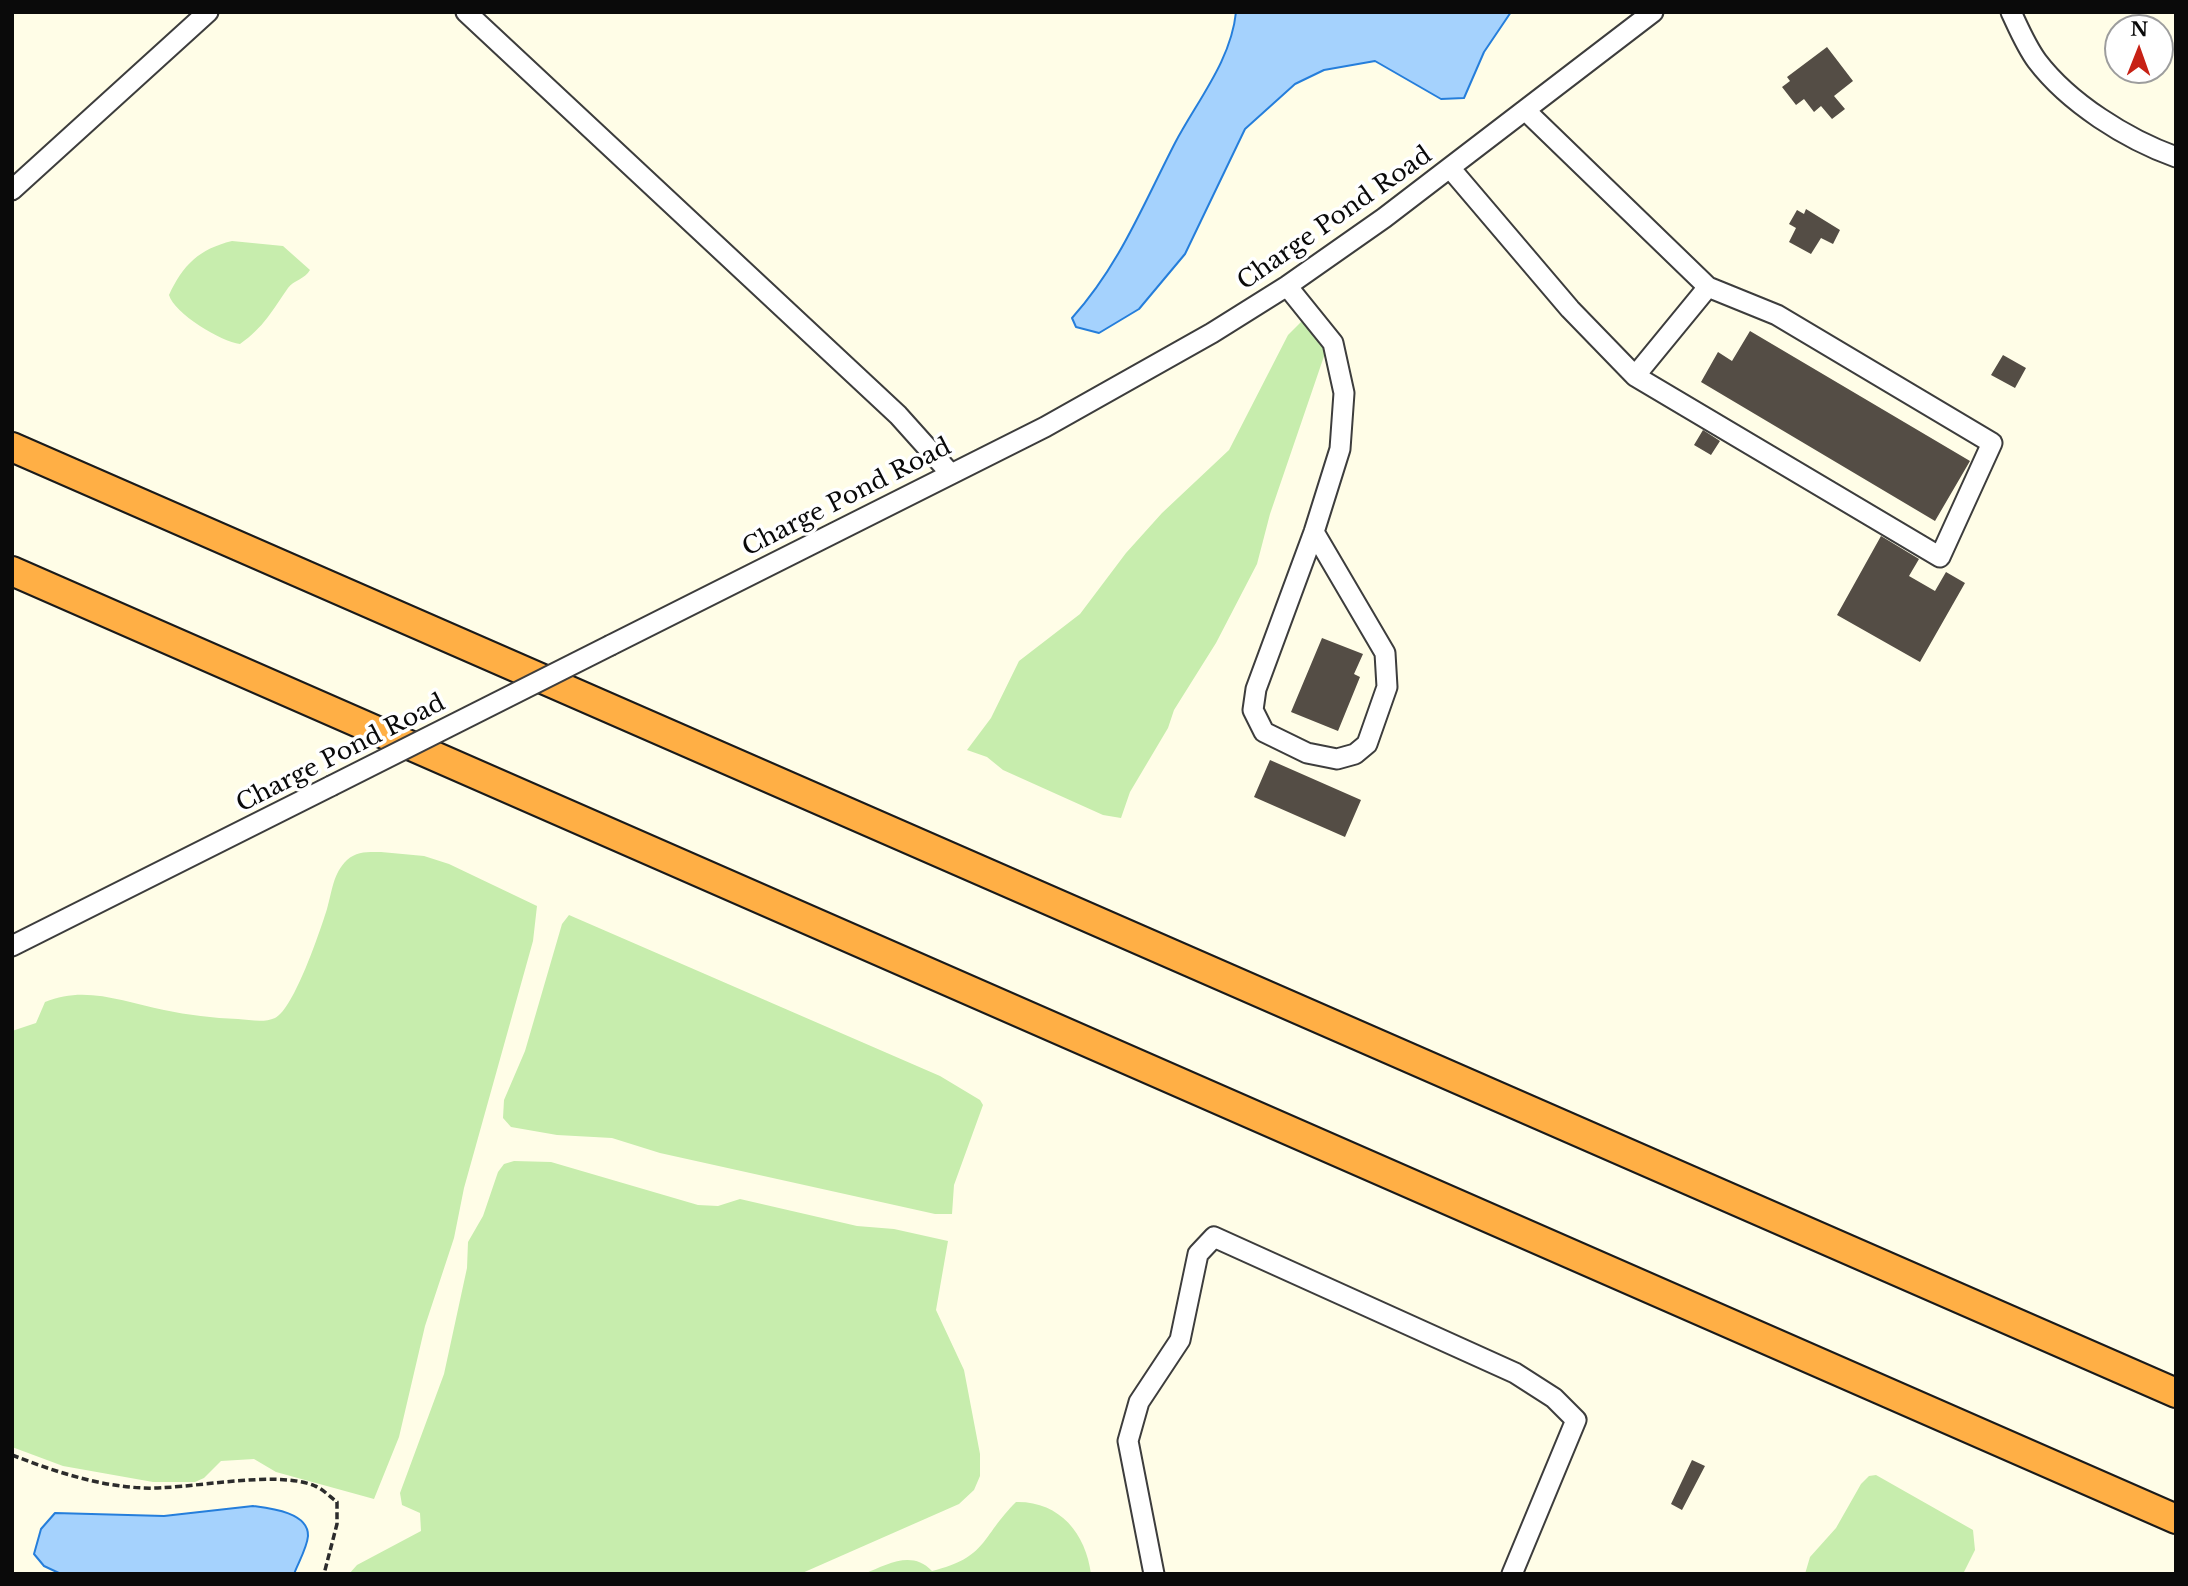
<!DOCTYPE html>
<style>
body{margin:0}
#map{position:relative;width:2188px;height:1586px;overflow:hidden;background:#fffde7;font-family:"Libre Baskerville",serif}
canvas{display:block}
.frame{position:absolute;inset:0;border:14px solid #0a0a0a;pointer-events:none}
.north{position:absolute;left:2104px;top:14px;width:70px;height:70px;box-sizing:border-box;background:#fff;border:2px solid #9d9d9d;border-radius:50%;rotate:1deg;font-size:19px;font-weight:700;line-height:28px;text-align:center;color:#0a0a0a}
.north::after{content:'';display:block;margin:auto;width:24px;height:32px;background:#c72115;clip-path:polygon(50% 0,100% 100%,50% 72%,0 100%)}
</style>
<div id="map">
<canvas width="2188" height="1586"></canvas>
<div class="frame"></div>
<div class="north">N</div>
</div>
<script>
const c = document.querySelector('canvas').getContext('2d');
c.lineJoin = 'round';
function fill(path, color) {
  c.fillStyle = color;
  c.fill(path, 'evenodd');
}
function strokePath(path, color, width, dash) {
  c.strokeStyle = color;
  c.lineWidth = width;
  c.lineCap = dash ? 'butt' : 'round';
  c.setLineDash(dash || []);
  c.stroke(path);
}
function drawText(font, color, halo, rows, align = 'center') {
  c.font = font + ' "Libre Baskerville",serif';
  c.lineWidth = 7;
  c.setLineDash([]);
  c.textBaseline = 'middle';
  c.strokeStyle = halo;
  c.fillStyle = color;
  for (const [text, x, y, turn = 0] of rows) {
    c.save();
    c.translate(x, y);
    c.rotate((+turn || 0) * Math.PI / 180);
    c.textAlign = isNaN(turn) ? turn : align;
    if (halo) c.strokeText(text, 0, 0);
    c.fillText(text, 0, 0);
    c.restore();
  }
}
fill(new Path2D(`
 M232,241L283,246L310,270C305,279 294,280 288,288C272,311 264,327 240,344C221,342 174,313 169,295C183,265 199,249 232,241Z
 M1315,317L1334,327L1270,514L1257,564L1216,643L1174,710L1168,728L1130,792L1121,818L1103,815L1003,770L987,757L967,750L991,718L1019,661L1080,614L1126,553L1162,513L1229,450L1288,335L1304,319Z
 M381,852L424,856L449,864L537,906L533,941L464,1188L454,1238L425,1326L399,1437L374,1499L276,1472L254,1459L221,1461L204,1478L195,1482H153L63,1466L12,1447V1031L36,1023L45,1002C85,985 124,1002 164,1010C188,1015 213,1018 238,1019C250,1020 264,1023 275,1018C294,1009 320,931 327,909C332,892 333,873 347,860C357,851 368,852 381,852Z
 M569,915L940,1076L980,1100L983,1105L954,1185L952,1214H935L660,1153L612,1138L557,1135L511,1127L503,1118L504,1100L525,1051L562,924Z
 M514,1161L551,1162L698,1205L718,1206L740,1199L857,1226L894,1229L948,1241L936,1310L964,1370L980,1454V1476L974,1490L959,1504L800,1574H349L357,1565L421,1531L420,1513L402,1505L400,1493L444,1374L467,1268L468,1242L483,1216L498,1172L504,1164Z
 M1876,1475L1973,1530L1975,1550L1963,1574H1805L1810,1557L1836,1528L1861,1484L1869,1476Z
 M1016,1502C1059,1501 1086,1533 1091,1574H864C888,1564 912,1550 932,1571C988,1557 980,1538 1016,1502Z`), '#c7edad');
const water = new Path2D(`
 M1236,12H1511L1484,52L1464,98L1441,99L1375,61L1324,70L1295,84L1245,129L1185,254L1139,309L1099,333L1076,327L1072,318C1119,266 1143,205 1175,143C1197,101 1231,61 1236,12Z
 M253,1506C268,1508 309,1512 308,1536C307,1548 298,1563 294,1574H61L44,1566L34,1554L41,1529L55,1513L164,1516Z`);
fill(water, '#a5d2fd');
strokePath(water, '#257edb', 2);
fill(new Path2D(`
 M1827,47L1853,81L1834,96L1845,109L1832,119L1821,106L1814,112L1804,99L1796,105L1782,87L1790,81L1787,77Z
 M1806,209L1840,230L1833,244L1821,238L1811,254L1789,242L1796,228L1789,224L1797,210L1804,214Z
 M1750,331L1970,461L1935,521L1701,382L1718,352L1732,361Z
 M2003,355L2026,368L2015,388L1991,375Z
 M1703,430L1720,441L1711,455L1694,445Z
 M1881,536L1919,559L1909,576L1935,591L1946,572L1965,583L1920,662L1837,615Z
 M1322,638L1363,654L1354,674L1360,677L1338,731L1291,712Z
 M1270,760L1361,800L1345,837L1254,797Z
 M1692,1460L1705,1466L1682,1510L1671,1504Z`), '#544d45');
const minor = new Path2D(`
 M466,12L898,415L950,473
 M2011,12C2019,29 2026,46 2037,61C2069,103 2126,139 2176,157
 M1450,168L1570,309L1635,376L1708,287L1526,111
 M12,190L208,12
 M1287,286L1333,343L1344,393L1340,449L1314,532L1256,689L1253,710L1264,732L1307,753L1337,759L1355,754L1367,744L1387,687L1385,653L1314,532
 M1635,376L1940,557L1992,443L1777,315L1708,287
 M611,645L1045,427L1212,333L1287,286L1384,218L1653,12
 M12,946L331,786
 M1154,1574L1128,1441L1139,1402L1180,1340L1198,1254L1214,1237L1515,1373L1554,1398L1576,1420L1512,1574`);
const highway = new Path2D(`
 M12,447L2176,1393
 M12,571L2176,1519`);
strokePath(minor, '#3d3d3d', 23);
strokePath(highway, '#1b1b1b', 32);
strokePath(new Path2D(`
 M12,1455C53,1471 98,1486 143,1488C187,1490 277,1469 315,1486C323,1489 330,1497 337,1502V1524L324,1574`), '#2c2c2c', 3.5, [7, 3.5]);
strokePath(minor, '#fff', 19);
strokePath(highway, '#ffaf45', 28);
const minorBridge = new Path2D(`
 M331,786L611,645`);
strokePath(minorBridge, '#3d3d3d', 23, []);
strokePath(minorBridge, '#fff', 19);
drawText('24px', '#0a0a0a', '#fff', [
 ["Charge Pond Road",1335,219,-35],
 ["Charge Pond Road",847,498,-27],
 ["Charge Pond Road",341,754,-27]
]);
</script>
